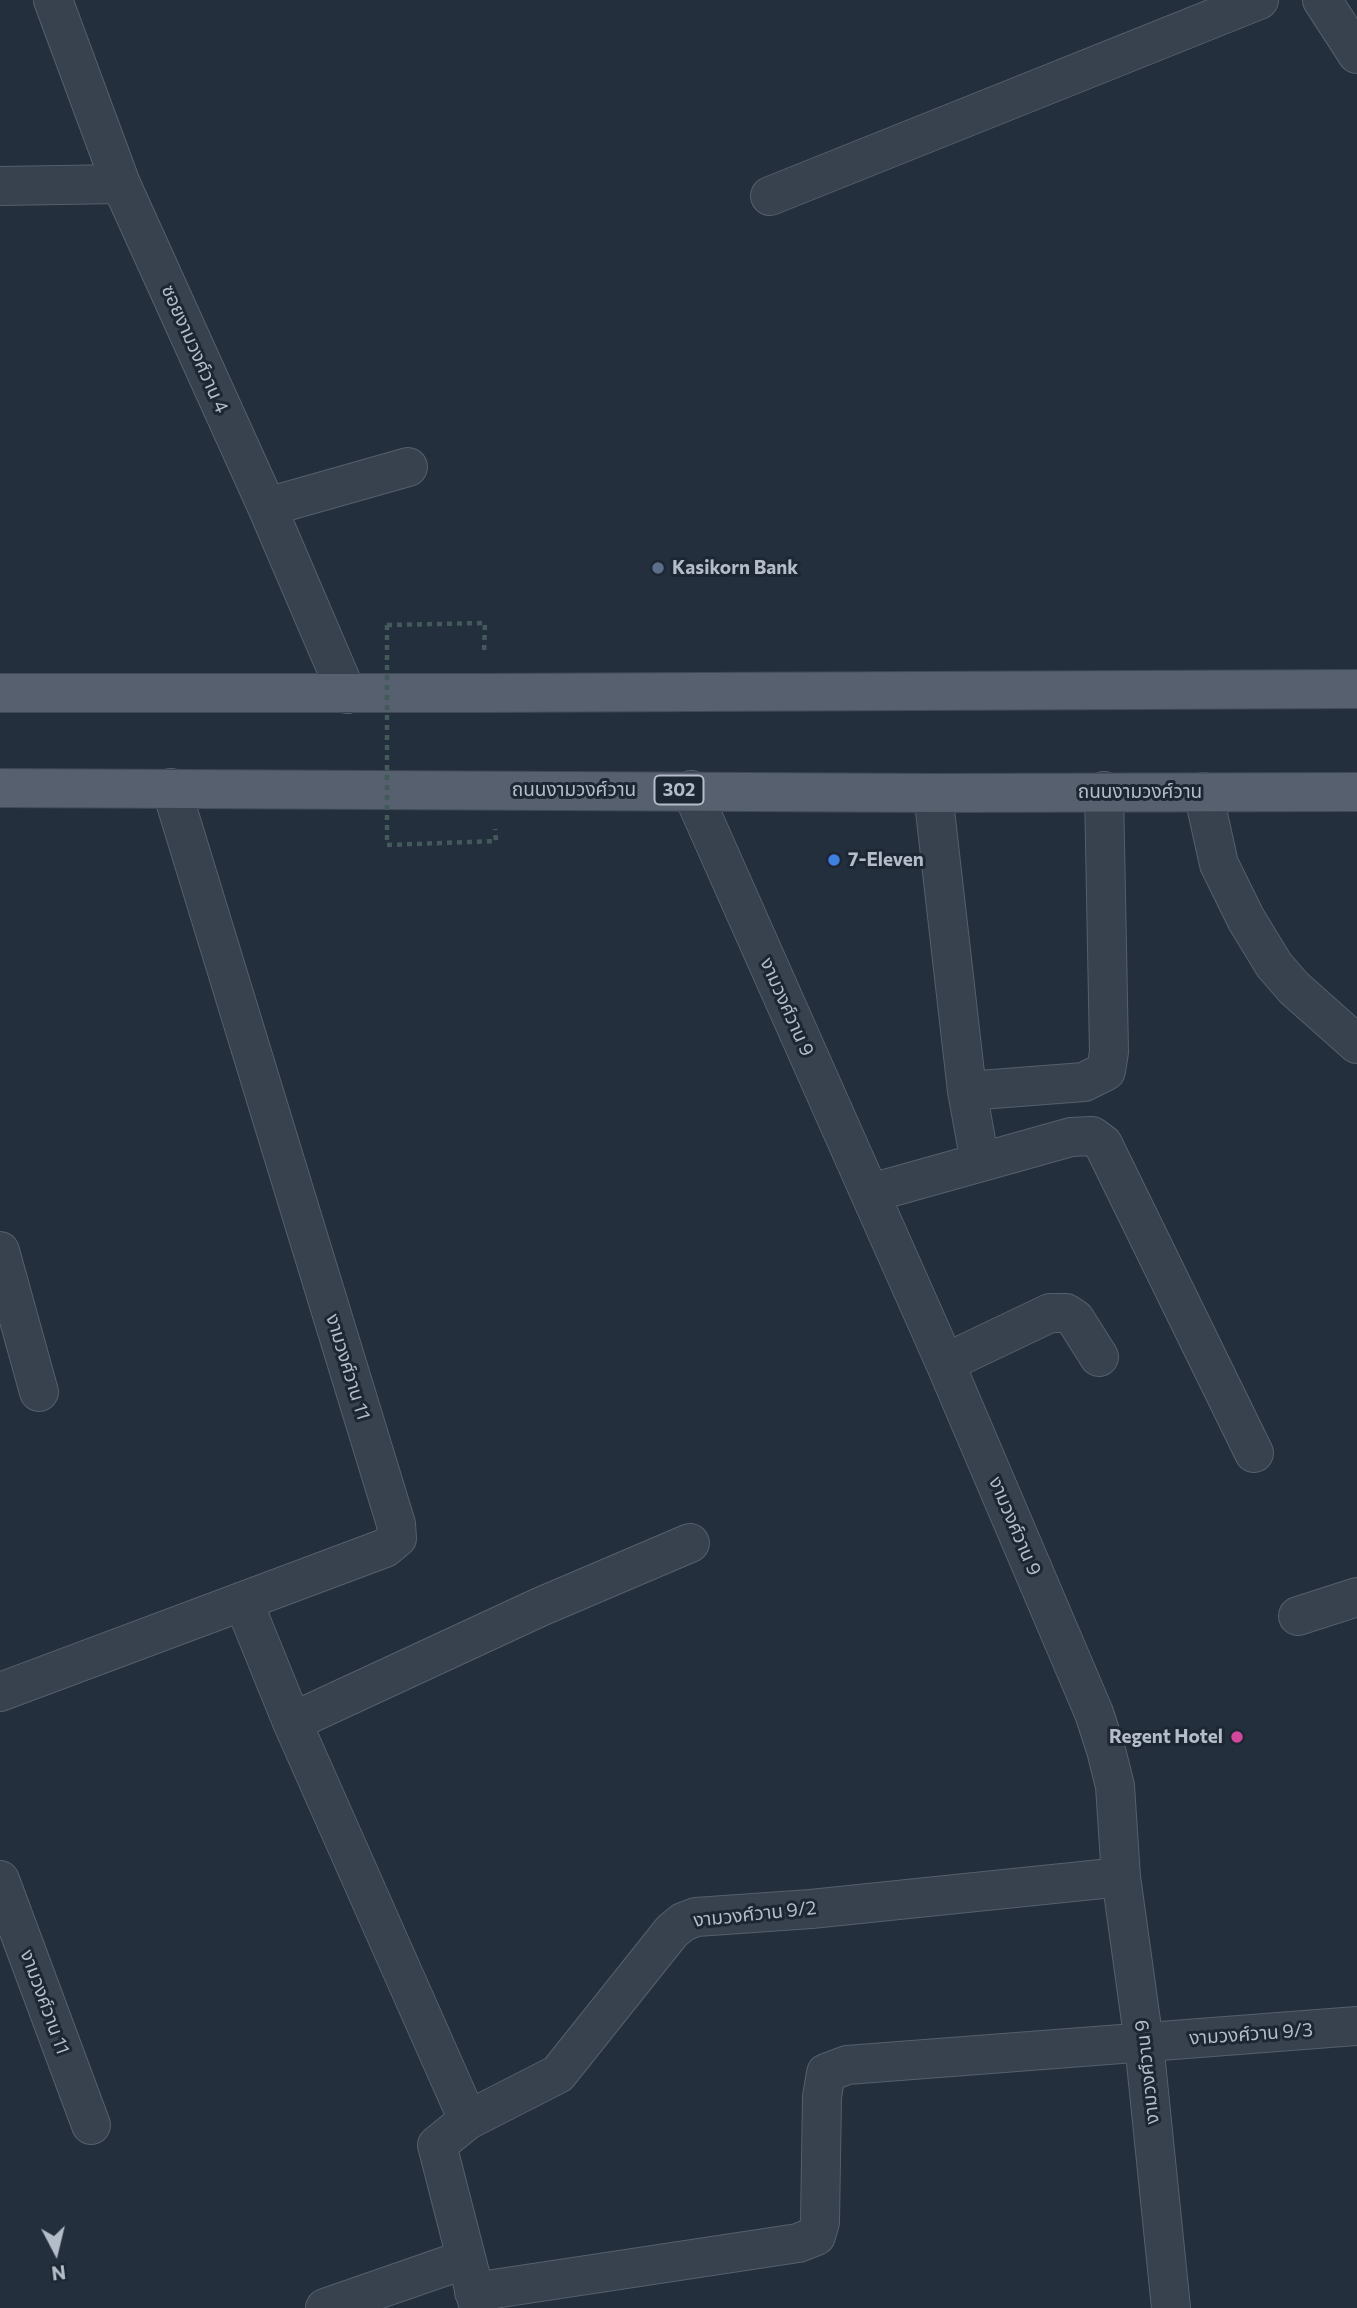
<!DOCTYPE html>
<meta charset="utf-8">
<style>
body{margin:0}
#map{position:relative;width:1357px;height:2308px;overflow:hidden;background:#242f3e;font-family:Commissioner,sans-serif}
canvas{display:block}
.north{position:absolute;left:21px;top:2217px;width:70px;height:70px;-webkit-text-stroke:5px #1d2633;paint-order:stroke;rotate:173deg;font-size:19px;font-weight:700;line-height:28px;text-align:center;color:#b4bcc9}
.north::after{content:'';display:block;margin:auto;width:24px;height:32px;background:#b4bcc9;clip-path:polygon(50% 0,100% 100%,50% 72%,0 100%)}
</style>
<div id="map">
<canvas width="1357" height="2308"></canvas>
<div class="north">N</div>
</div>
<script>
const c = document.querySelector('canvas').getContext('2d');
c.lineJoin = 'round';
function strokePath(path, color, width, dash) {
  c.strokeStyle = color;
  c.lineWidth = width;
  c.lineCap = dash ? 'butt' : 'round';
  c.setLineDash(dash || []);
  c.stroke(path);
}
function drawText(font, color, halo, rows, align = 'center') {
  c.font = font + ' Commissioner,"Noto Sans Thai",sans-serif';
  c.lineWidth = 6;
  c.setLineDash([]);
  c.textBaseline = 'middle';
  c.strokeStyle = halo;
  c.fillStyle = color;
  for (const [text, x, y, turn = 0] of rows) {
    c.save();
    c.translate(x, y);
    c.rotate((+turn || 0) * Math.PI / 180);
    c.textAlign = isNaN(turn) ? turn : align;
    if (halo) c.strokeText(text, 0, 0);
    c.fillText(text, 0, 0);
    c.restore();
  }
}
const minor = new Path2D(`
 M53,0L121,184L267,507L347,694
 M1322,0L1357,54
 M0,186L121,184
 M770,196L1259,0
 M267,507L408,467
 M691,790L945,1363L1094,1713L1106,1750L1115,1786L1121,1877L1144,2043L1171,2308
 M1203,792L1219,864L1246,919L1274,965L1294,988L1357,1044
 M933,793L967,1091L1084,1082L1106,1071L1109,1052L1104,791
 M967,1091L980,1162
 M871,1193L1071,1137L1092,1136L1103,1144L1254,1453
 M0,1251L39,1392
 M945,1363L1050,1313H1066L1075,1319L1099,1357
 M243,1601L292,1722L468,2120
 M1298,1616L1357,1597
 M0,1692L385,1548L397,1538L396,1524L171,788
 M292,1722L540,1607L690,1543
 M0,1880L91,2125
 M474,2292L798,2243L816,2236L820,2222L822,2097L826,2073L847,2065L1357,2026
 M325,2308L466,2259
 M479,2308L437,2145L468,2120L558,2074L672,1931L683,1922L696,1917L811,1909L1121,1877`);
const major = new Path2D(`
 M0,693H483L1357,689
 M0,788L933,793L1357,792`);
strokePath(minor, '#565f6c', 40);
strokePath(major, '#414a57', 40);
strokePath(new Path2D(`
 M387,625L485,623L484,654
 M387,845L496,841L495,829`), '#44595c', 4.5, [5, 5]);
strokePath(minor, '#38414e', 38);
strokePath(major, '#56606e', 38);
strokePath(new Path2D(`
 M387,625V845`), '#44595c', 4.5, [5, 5]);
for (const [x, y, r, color] of [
 [658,568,7,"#5c6f8a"],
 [834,860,7,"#3f7fe0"],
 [1237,1737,7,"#d1479c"]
]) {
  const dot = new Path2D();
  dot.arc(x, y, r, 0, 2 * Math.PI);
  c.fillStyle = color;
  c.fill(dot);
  strokePath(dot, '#1d2633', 2.5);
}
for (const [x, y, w] of [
 [679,790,49]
]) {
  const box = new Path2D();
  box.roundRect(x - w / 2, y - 14.5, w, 29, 5);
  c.fillStyle = '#1d2633';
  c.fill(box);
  strokePath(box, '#b4bcc9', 2);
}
drawText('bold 18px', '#b4bcc9', null, [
 ["302",679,790]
]);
drawText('19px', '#b4bcc9', '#1d2633', [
 ["ซอยงามวงศ์วาน 4",195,349,66],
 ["ถนนงามวงศ์วาน",574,790],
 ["ถนนงามวงศ์วาน",1140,792],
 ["งามวงศ์วาน 9",787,1007,66],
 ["งามวงศ์วาน 11",348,1367,73],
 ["งามวงศ์วาน 9",1015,1526,67],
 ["งามวงศ์วาน 9/2",755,1914,-6],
 ["งามวงศ์วาน 11",45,2002,70],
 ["งามวงศ์วาน 9/3",1251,2034,-4],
 ["งามวงศ์วาน 9",1147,2072,-96]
]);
drawText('bold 19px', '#b4bcc9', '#1d2633', [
 ["Kasikorn Bank",672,568],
 ["7-Eleven",848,860],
 ["Regent Hotel",1223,1737,"right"]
], 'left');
</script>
